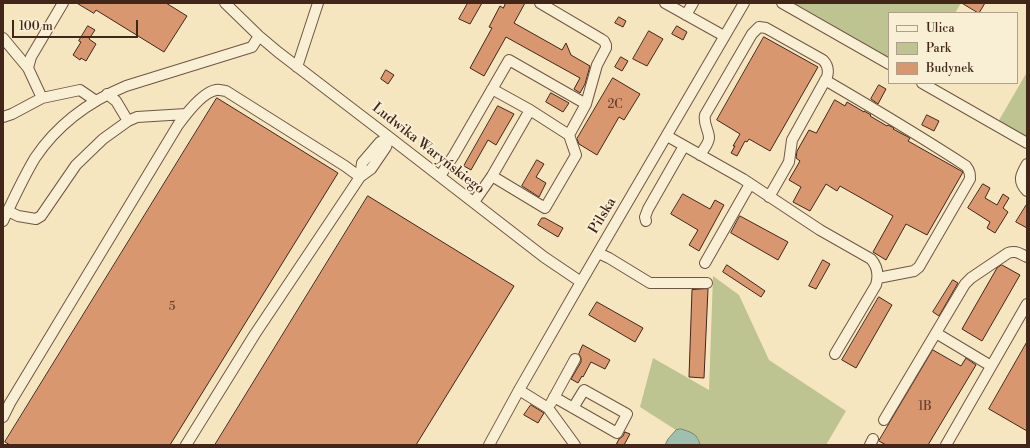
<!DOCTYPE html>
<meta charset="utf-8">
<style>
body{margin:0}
#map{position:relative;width:1030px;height:448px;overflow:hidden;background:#f5e6bf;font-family:"Libre Bodoni",serif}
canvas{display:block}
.frame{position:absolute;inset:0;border:4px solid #42261a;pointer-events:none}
.legend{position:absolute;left:888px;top:12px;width:130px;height:72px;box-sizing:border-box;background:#f8efd5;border:1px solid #af9f8a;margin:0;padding:5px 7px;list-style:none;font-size:12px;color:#42261a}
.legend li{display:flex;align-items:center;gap:8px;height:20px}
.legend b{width:20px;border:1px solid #af9f8a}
.scale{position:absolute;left:12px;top:20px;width:126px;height:18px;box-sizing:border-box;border:2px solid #42261a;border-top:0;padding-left:5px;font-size:12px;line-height:14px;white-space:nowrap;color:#42261a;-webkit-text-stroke:3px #f8efd5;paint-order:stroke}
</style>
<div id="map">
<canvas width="1030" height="448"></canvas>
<div class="frame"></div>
<ul class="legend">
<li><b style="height:5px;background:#f8efd5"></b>Ulica</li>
<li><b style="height:11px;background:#bdc491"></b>Park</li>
<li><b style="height:11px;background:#d99770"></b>Budynek</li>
</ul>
<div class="scale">100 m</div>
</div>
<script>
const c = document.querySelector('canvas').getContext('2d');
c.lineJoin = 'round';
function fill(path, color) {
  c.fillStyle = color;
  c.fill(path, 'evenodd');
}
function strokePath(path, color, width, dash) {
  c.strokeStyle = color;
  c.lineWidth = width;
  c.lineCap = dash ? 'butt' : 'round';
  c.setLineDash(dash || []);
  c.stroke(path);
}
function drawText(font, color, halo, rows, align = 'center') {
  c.font = font + ' "Libre Bodoni",serif';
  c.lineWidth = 4;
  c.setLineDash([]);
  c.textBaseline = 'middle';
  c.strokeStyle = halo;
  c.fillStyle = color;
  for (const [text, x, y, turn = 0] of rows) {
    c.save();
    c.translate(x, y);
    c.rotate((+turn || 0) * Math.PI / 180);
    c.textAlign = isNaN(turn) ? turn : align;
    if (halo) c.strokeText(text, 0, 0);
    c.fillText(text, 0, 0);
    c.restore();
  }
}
fill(new Path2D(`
 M791,3H961L955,13H889V59Z
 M1027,72V138L998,122Z
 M713,276L739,295L769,360L846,411L826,445H700L699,439L681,429L676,430L640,407L653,358L709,390Z`), '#bdc491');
const water = new Path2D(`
 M681,429C691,432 698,434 700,445H665L668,439L676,430Z`);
fill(water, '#9dc0af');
strokePath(water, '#798273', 1);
const building = new Path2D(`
 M77,3H166L187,16L164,52L96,10L94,13Z
 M468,3H482L470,24L459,19Z
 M506,3H525L514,23L562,50L566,43L571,55L590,66L585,84L580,93L574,89L580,78L506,37L484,76L470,68L492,28L489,27L500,6L503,8Z
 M962,3H985L979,13Z
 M619,17L626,21L623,27L615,23Z
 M88,26L95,30L89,39L96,44L86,61L81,58L80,60L73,55L81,42L79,41Z
 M677,26L687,32L683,40L672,34Z
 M649,31L663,39L647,66L633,59Z
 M764,37L818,67L770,151L749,139L747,142L745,141L737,156L731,153L735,146H733L740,134L717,120Z
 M621,57L628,61L622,71L615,67Z
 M386,70L394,75L388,84L381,79Z
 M613,78L640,94L624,120L619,117L597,155L579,144L577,139Z
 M879,85L886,89L878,104L871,99Z
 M551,93L569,103L563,112L546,102Z
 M217,98L338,173L170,445H10L5,442Z
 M835,100L845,106L847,102L864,112V111L871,115L870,116L887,126L888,125L894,128L893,129L910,138L908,141L963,172L927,235L906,224L886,260L873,252L893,216L840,186L837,191L826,184L810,211L793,202L801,187L789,180L800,161L796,158L797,151L809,130L816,133Z
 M498,106L514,114L496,145L488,140L471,170L464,166Z
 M927,115L939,121L934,131L922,125Z
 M537,160L544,164L536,177L546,183L539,197L522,186Z
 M983,184L990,188L985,198L997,205L1003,194L1009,198L1003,208L1008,212L995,233L987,228L990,222L968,208Z
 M683,194L710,209L715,200L724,205L699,251L689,245L698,230L671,214Z
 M368,196L514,286L416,445H215Z
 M1027,204V228L1016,222Z
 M740,216L788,242L778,260L731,233Z
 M542,218H545L563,228L558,237L538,225Z
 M823,260L830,264L816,289L809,286Z
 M727,265L765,291L761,297L723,272Z
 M1002,265L1020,275L982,341L962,329L997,268Z
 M953,280L958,283L939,316L933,312Z
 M708,289L704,378L689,377L692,290Z
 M879,297L892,305L856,368L842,360Z
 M597,302L643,328L635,342L589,315Z
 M1027,342V431L989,409Z
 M583,345L610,360L605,369L591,362L583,377L582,376L578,383L571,379L581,362V358L579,354Z
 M933,350L961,366L966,358L976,365L928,445H886L879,441Z
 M531,405L544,413L538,423L524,415Z
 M625,432L630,434L624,445H616L619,439L623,436Z`);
fill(building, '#d99770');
strokePath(building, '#42261a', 1);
const minor = new Path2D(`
 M63,3L31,57L28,68L42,98L80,90L96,101
 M225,3L259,36L278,52L389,137L544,257L581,282
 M665,3L724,36
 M782,3L889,64
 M686,15L693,3
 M3,38L28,68
 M297,67L318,3
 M825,80C873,108 920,136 966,166C970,171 970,174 970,179L919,267L914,271L878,278
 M922,83L1027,143
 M492,89L530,110L569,135
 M107,94L116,101L128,121
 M3,117L12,114L42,98
 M667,136L743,179L820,230L871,259C878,267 879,275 876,285L835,354
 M700,155C703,150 709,143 709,138C709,130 703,124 705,115L752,34L759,27L766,28L823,60C828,65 829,70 827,77L792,140L789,162L769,197
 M1027,164C1021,174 1017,181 1027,191
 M440,176L454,155L509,60L586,104
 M492,176L545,208L576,155L569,135L586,104L597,65L606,48V45L604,41L601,39L540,3
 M360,177L362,163L380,142L389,137
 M360,177L371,169L386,147L389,137
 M474,202L492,176L530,110
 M8,211L18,216L36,219L41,216L76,165L103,139L128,121L137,117L186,114
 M3,221C13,200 23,178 35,158C57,125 90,101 126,86L252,47L259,36
 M646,221L645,217L648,209L684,146
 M598,253L609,258L650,283H707
 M705,263L750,184
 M936,333L991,366
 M519,390L548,408L575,445
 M554,397L617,433L627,414L584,390L573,408
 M551,403L575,359
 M3,417L10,403L178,125C186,114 203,92 216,90C219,89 223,91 226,91L345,166L360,177L255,334L186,445
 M884,420L965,284L971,278L1008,253C1016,250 1020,254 1027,257
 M489,445L519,390L581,282L744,3
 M870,445L873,439
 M946,445L1027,304`);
strokePath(minor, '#6f5643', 12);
strokePath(minor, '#f8efd5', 10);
drawText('12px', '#684230', null, [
 ["2C",615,105],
 ["5",172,307],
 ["1B",925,407]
]);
drawText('14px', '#42261a', '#f8efd5', [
 ["Ludwika Waryńskiego",428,149,38],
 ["Pilska",603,216,-59]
]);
</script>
